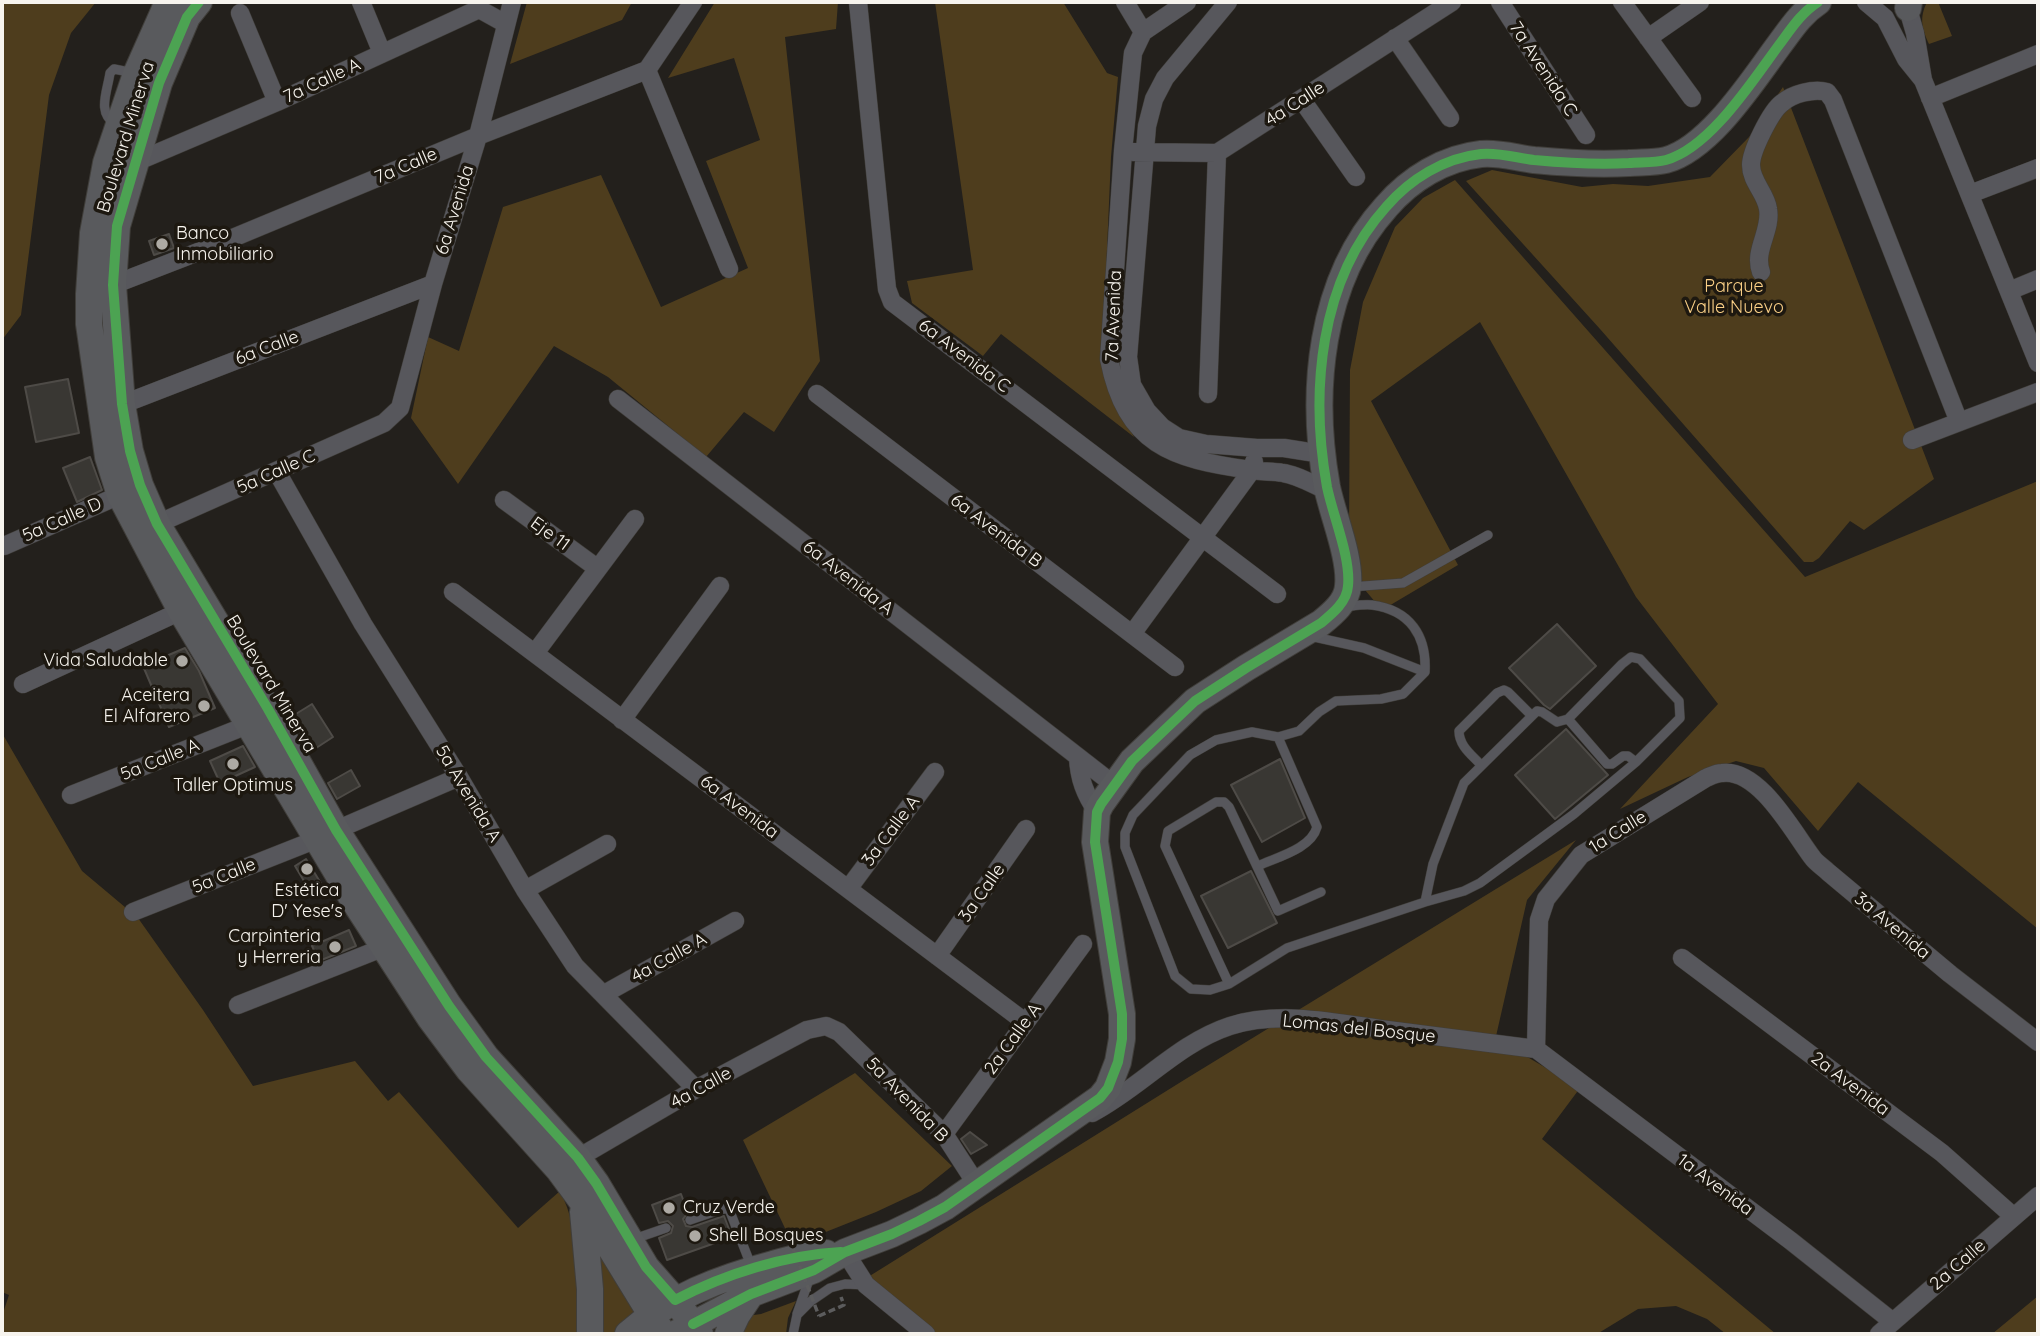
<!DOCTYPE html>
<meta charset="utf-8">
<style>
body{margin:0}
#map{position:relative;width:2040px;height:1336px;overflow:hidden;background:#23201c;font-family:Quicksand,sans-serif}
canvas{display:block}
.frame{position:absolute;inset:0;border:4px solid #f7f4ee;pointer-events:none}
</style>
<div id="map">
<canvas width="2040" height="1336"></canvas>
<div class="frame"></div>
</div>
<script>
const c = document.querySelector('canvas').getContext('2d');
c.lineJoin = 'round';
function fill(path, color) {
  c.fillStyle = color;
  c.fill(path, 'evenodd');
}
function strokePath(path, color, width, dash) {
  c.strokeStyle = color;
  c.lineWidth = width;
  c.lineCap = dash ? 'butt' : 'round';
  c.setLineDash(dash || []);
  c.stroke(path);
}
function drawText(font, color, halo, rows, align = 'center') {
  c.font = font + ' Quicksand,sans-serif';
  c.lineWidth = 7;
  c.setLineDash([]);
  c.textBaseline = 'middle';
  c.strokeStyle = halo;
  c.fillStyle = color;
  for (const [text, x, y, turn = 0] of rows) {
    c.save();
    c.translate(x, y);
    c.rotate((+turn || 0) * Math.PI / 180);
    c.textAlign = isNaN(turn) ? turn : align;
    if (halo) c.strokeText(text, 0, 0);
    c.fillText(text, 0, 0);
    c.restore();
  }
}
fill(new Path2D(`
 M2,2H96L71,33L49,95L21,315L2,340Z
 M527,2H632L622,20L510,64Z
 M715,2H838L836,29L785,37L820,361L774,432L744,412L706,457L608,377L554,346L458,484L411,418L428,337L459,351L503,207L601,175L661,307L748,268L706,161L760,140L734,58L668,78Z
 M935,2H1063L1107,73L1118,77L1111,157L1103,342L1104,377L1117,407L1134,437L1001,334L983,356L912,303L907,281L973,270Z
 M1927,2H1938L1952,36L1929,44C1922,29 1919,18 1927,2Z
 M1783,87L1934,479L1864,530L1850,521L1819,558L1813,562H1804L1600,329L1466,181L1492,170L1582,187L1613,184L1648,186L1710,177L1749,137Z
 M1455,180L1805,577L2038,481V929L1858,782L1818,831L1764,768L1736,761L1688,777L1620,809L1718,704L1636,597L1480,322L1371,401L1458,565L1382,610L1365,590L1349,537L1350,370L1363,302L1395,227L1423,198Z
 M2,733L82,871L138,918L203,1010L253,1086L355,1061L388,1101L399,1092L518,1228L560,1191C582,1234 579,1287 577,1334H2V1316L9,1295L2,1292Z
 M1576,840L1527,900L1494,1045L1524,1055L1580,1088L1542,1139L1776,1334H1726L1707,1319L1676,1306L1638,1309L1597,1334H921L860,1282L1184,1080Z
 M855,1073L952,1166L921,1191L876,1212L793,1245L743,1140Z
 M590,1234L635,1311L619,1334H597Z
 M2038,1296V1334H1992Z
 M796,1301L788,1318L786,1334H734L747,1316L761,1314Z`), '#4e3d1d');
const building = new Path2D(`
 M169,234L174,248L154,255L149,241Z
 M68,379L79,433L36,442L25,387Z
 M90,457L102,490L77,502L63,468Z
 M1557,624L1596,666L1550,709L1544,705L1509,668Z
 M185,648L199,671L215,708L169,727L143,666Z
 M312,704L333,737L310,752L291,717Z
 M1566,729L1608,775L1555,819L1515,775Z
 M243,746L255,767L220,783L210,761Z
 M1280,759L1305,818L1262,842L1231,785Z
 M351,770L360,786L337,799L328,783Z
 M306,859L322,885L310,891L295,866Z
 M1251,871L1277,923L1228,948L1201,896Z
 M349,930L356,946L319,961L312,946Z
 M970,1132L987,1145L971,1154L961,1139Z
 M681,1194L688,1213L683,1219L686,1226L692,1227L724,1216L732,1237L667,1260L659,1238L671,1233L673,1226L668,1221L659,1223L652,1205Z`);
fill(building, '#393733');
strokePath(building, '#4e4b47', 2);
const lane = new Path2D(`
 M115,124C97,112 107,93 110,73L114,69L134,73
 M1350,587L1403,583L1488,535
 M1344,607C1353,606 1363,604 1372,605C1410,610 1427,636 1425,672L1403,694L1381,699L1336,701L1319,712L1299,731L1278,737L1252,732L1216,740L1190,755L1133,815L1125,833V847L1175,976L1191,989L1210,990L1229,984L1287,948L1425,902L1433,864L1464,783L1537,711L1542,712L1557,722L1568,719L1622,664L1631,657L1640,659L1679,701L1680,718L1636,762L1574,814L1480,883L1464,891L1425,902
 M1310,636L1364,648L1425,672
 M1568,719L1607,764H1612L1623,756H1628L1636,762
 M1481,765C1472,755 1459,746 1459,731L1497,693L1504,690L1508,692L1532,716
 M1258,866C1277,857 1311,849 1317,827L1278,737
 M1229,984L1165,846L1168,831L1216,802H1224L1229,807L1278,911L1321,892
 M690,1220L722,1209H729L752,1268
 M634,1239L666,1228
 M797,1314L810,1277
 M793,1334L797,1315L811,1301L830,1288L845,1284L866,1285`);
const street = new Path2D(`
 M361,2L382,53
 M858,2L887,289L892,302L1277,594
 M1125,2L1143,32
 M1228,2L1165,78L1154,99L1147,126L1128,357L1132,385L1147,411L1162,427L1179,438L1206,444L1257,448H1284L1322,454
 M1500,2L1586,135
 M1622,2L1692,98
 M1866,2L1885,18L1906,59L1923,80
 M1906,2L1915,33L1923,80L2038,363
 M240,13L277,102
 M1143,32L1133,53L1123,151L1109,359C1126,445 1171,459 1251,470C1261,472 1272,471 1283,473C1298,475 1314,485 1328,491
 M1143,32L1187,2
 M1395,38L1450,118
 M1648,38L1700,2
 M647,70L729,269
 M1930,98L2038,54
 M1302,100L1356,177
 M1133,152L1217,153L1452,2
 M136,162L277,102L479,9L506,24
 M1970,194L2038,168
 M1761,272C1753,250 1772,231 1768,209C1766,193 1751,182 1751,165C1751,151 1771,111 1782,103C1792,94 1814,88 1827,92L1833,100L1959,422
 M105,288L211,247L478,136L647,70L693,2
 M2009,291L2038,279
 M817,394L1175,667
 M1208,394L1217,153
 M618,399L1113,784
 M113,408L433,284
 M1912,440L2038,392
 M277,472L363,624L459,777L525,890L575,966L696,1089
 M504,500L597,568
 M157,524L384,423L400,408L433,284L478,136L512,2
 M4,546L120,495
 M453,592L1025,1022
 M1132,634L1252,470L1254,462
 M535,653L635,519
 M23,684L181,611
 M622,720L720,586
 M1078,757C1079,779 1085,794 1097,812
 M71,795L248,725
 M336,830L459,777
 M848,889L935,772
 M525,890L607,844
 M133,912L315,840
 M937,956L1026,829
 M1682,958L1942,1153L2013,1216
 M604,994L735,921
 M238,1005L385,947
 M1536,1049L1539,920L1546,899L1581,855L1706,778C1711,776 1716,773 1722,773C1759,768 1793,832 1812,857C1816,863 1823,867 1828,872L1950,974L2038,1042
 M1536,1049L1791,1241L1893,1322
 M1092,1113C1140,1088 1178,1043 1230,1026C1280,1010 1338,1023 1388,1030C1437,1036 1486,1043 1536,1049
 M944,1134L1083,944
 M578,1158L696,1089L807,1030L826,1026L839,1032L944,1134L977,1185
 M845,1252L866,1285L926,1334
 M1879,1334L2038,1196`);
const secondary = new Path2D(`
 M168,2L136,74L106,163L93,233L89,294V324L108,457L120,495L181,611L354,901L430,1018L469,1070L559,1170L581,1200L663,1334
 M199,2L187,17L159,83L117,226L113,285L122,404L130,451L140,485L157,524L268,709L336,830L449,1006L486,1057L578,1158L596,1183L646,1267L675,1300L700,1334
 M1908,8L1909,2
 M583,1212L590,1289V1334
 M628,1334C669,1297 720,1278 773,1264C790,1259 808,1254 826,1253
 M675,1334L751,1294L814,1270L845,1252L892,1234L919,1221L945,1207L1100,1098L1108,1088L1118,1062L1122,1039V1014L1095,842L1097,812L1101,804L1132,761L1195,701L1246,668L1321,623C1332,614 1347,602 1348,586C1351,558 1333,516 1327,487C1310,393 1319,281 1386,207C1410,179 1444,158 1481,154C1498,152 1517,158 1534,160C1566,163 1597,165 1629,163C1640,162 1654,163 1666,160C1710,148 1753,80 1779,45C1791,29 1801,13 1818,2
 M728,1334L737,1315L751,1294`);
strokePath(lane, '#403e3a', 10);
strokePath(street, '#403e3a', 19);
strokePath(secondary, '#403e3a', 28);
strokePath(new Path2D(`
 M819,1316L844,1305L841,1297`), '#5c5c5d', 3.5, [7, 3.5]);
strokePath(lane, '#57575c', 9);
strokePath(street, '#57575c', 18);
strokePath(secondary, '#595a5d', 26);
strokePath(new Path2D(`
 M792,1246L819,1316`), '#5c5c5d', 3.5, [7, 3.5]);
strokePath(new Path2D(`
 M199,2L187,17L159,83L117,226L113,285L122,404L130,451L140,485L157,524L268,709L336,830L449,1006L486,1057L578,1158L596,1183L646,1267L675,1300C725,1274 785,1255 841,1252
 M693,1324L751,1294L814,1270L845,1252L892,1234L919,1221L945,1207L1100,1098L1108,1088L1118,1062L1122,1039V1014L1095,842L1097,812L1101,804L1132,761L1195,701L1246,668L1321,623C1332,614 1347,602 1348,586C1351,558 1333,516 1327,487C1310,393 1319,281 1386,207C1410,179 1444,158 1481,154C1498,152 1517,158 1534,160C1566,163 1597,165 1629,163C1640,162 1654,163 1666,160C1710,148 1753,80 1779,45C1791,29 1801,13 1818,2`), '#4ca352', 10);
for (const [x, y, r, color] of [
 [162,244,7,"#adaaa4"],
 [182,661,7,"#adaaa4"],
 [204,706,7,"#adaaa4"],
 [233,764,7,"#adaaa4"],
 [307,869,7,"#adaaa4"],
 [335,947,7,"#adaaa4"],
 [669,1208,7,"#adaaa4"],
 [695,1236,7,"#adaaa4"]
]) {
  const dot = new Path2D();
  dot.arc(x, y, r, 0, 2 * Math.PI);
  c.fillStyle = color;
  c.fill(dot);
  strokePath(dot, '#1d1810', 2.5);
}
drawText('18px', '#f7f4ee', '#1d1810', [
 ["7a Avenida C",1543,69,57],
 ["7a Calle A",322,81,-25],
 ["4a Calle",1295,104,-33],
 ["Boulevard Minerva",126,137,-73],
 ["7a Calle",406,166,-23],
 ["6a Avenida",455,210,-73],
 ["7a Avenida",1114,316,-88],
 ["6a Calle",267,348,-21],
 ["6a Avenida C",964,356,37],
 ["5a Calle C",276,472,-24],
 ["5a Calle D",62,520,-24],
 ["6a Avenida B",996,531,37],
 ["Eje 11",550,534,36],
 ["6a Avenida A",848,578,38],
 ["Boulevard Minerva",271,684,59],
 ["5a Calle A",160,760,-22],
 ["5a Avenida A",468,794,59],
 ["6a Avenida",739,807,37],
 ["3a Calle A",891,831,-53],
 ["1a Calle",1618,832,-32],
 ["5a Calle",224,876,-22],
 ["3a Calle",982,893,-55],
 ["3a Avenida",1892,926,40],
 ["4a Calle A",669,958,-29],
 ["Lomas del Bosque",1359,1029,6],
 ["2a Calle A",1013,1039,-54],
 ["2a Avenida",1850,1084,37],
 ["4a Calle",701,1088,-29],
 ["5a Avenida B",907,1100,46],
 ["1a Avenida",1715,1185,37],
 ["2a Calle",1958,1265,-41]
]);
drawText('18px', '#f7f4ee', '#1d1810', [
 ["Banco",176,234],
 ["Inmobiliario",176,255],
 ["Vida Saludable",168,661,"right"],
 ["Aceitera",190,696,"right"],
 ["El Alfarero",190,717,"right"],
 ["Taller Optimus",233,786,"center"],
 ["Estética",307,891,"center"],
 ["D' Yese's",307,912,"center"],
 ["Carpinteria",321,937,"right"],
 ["y Herreria",321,958,"right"],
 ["Cruz Verde",683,1208],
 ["Shell Bosques",709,1236]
], 'left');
drawText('18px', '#facf86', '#1d1810', [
 ["Parque",1734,287],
 ["Valle Nuevo",1734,308]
]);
</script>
